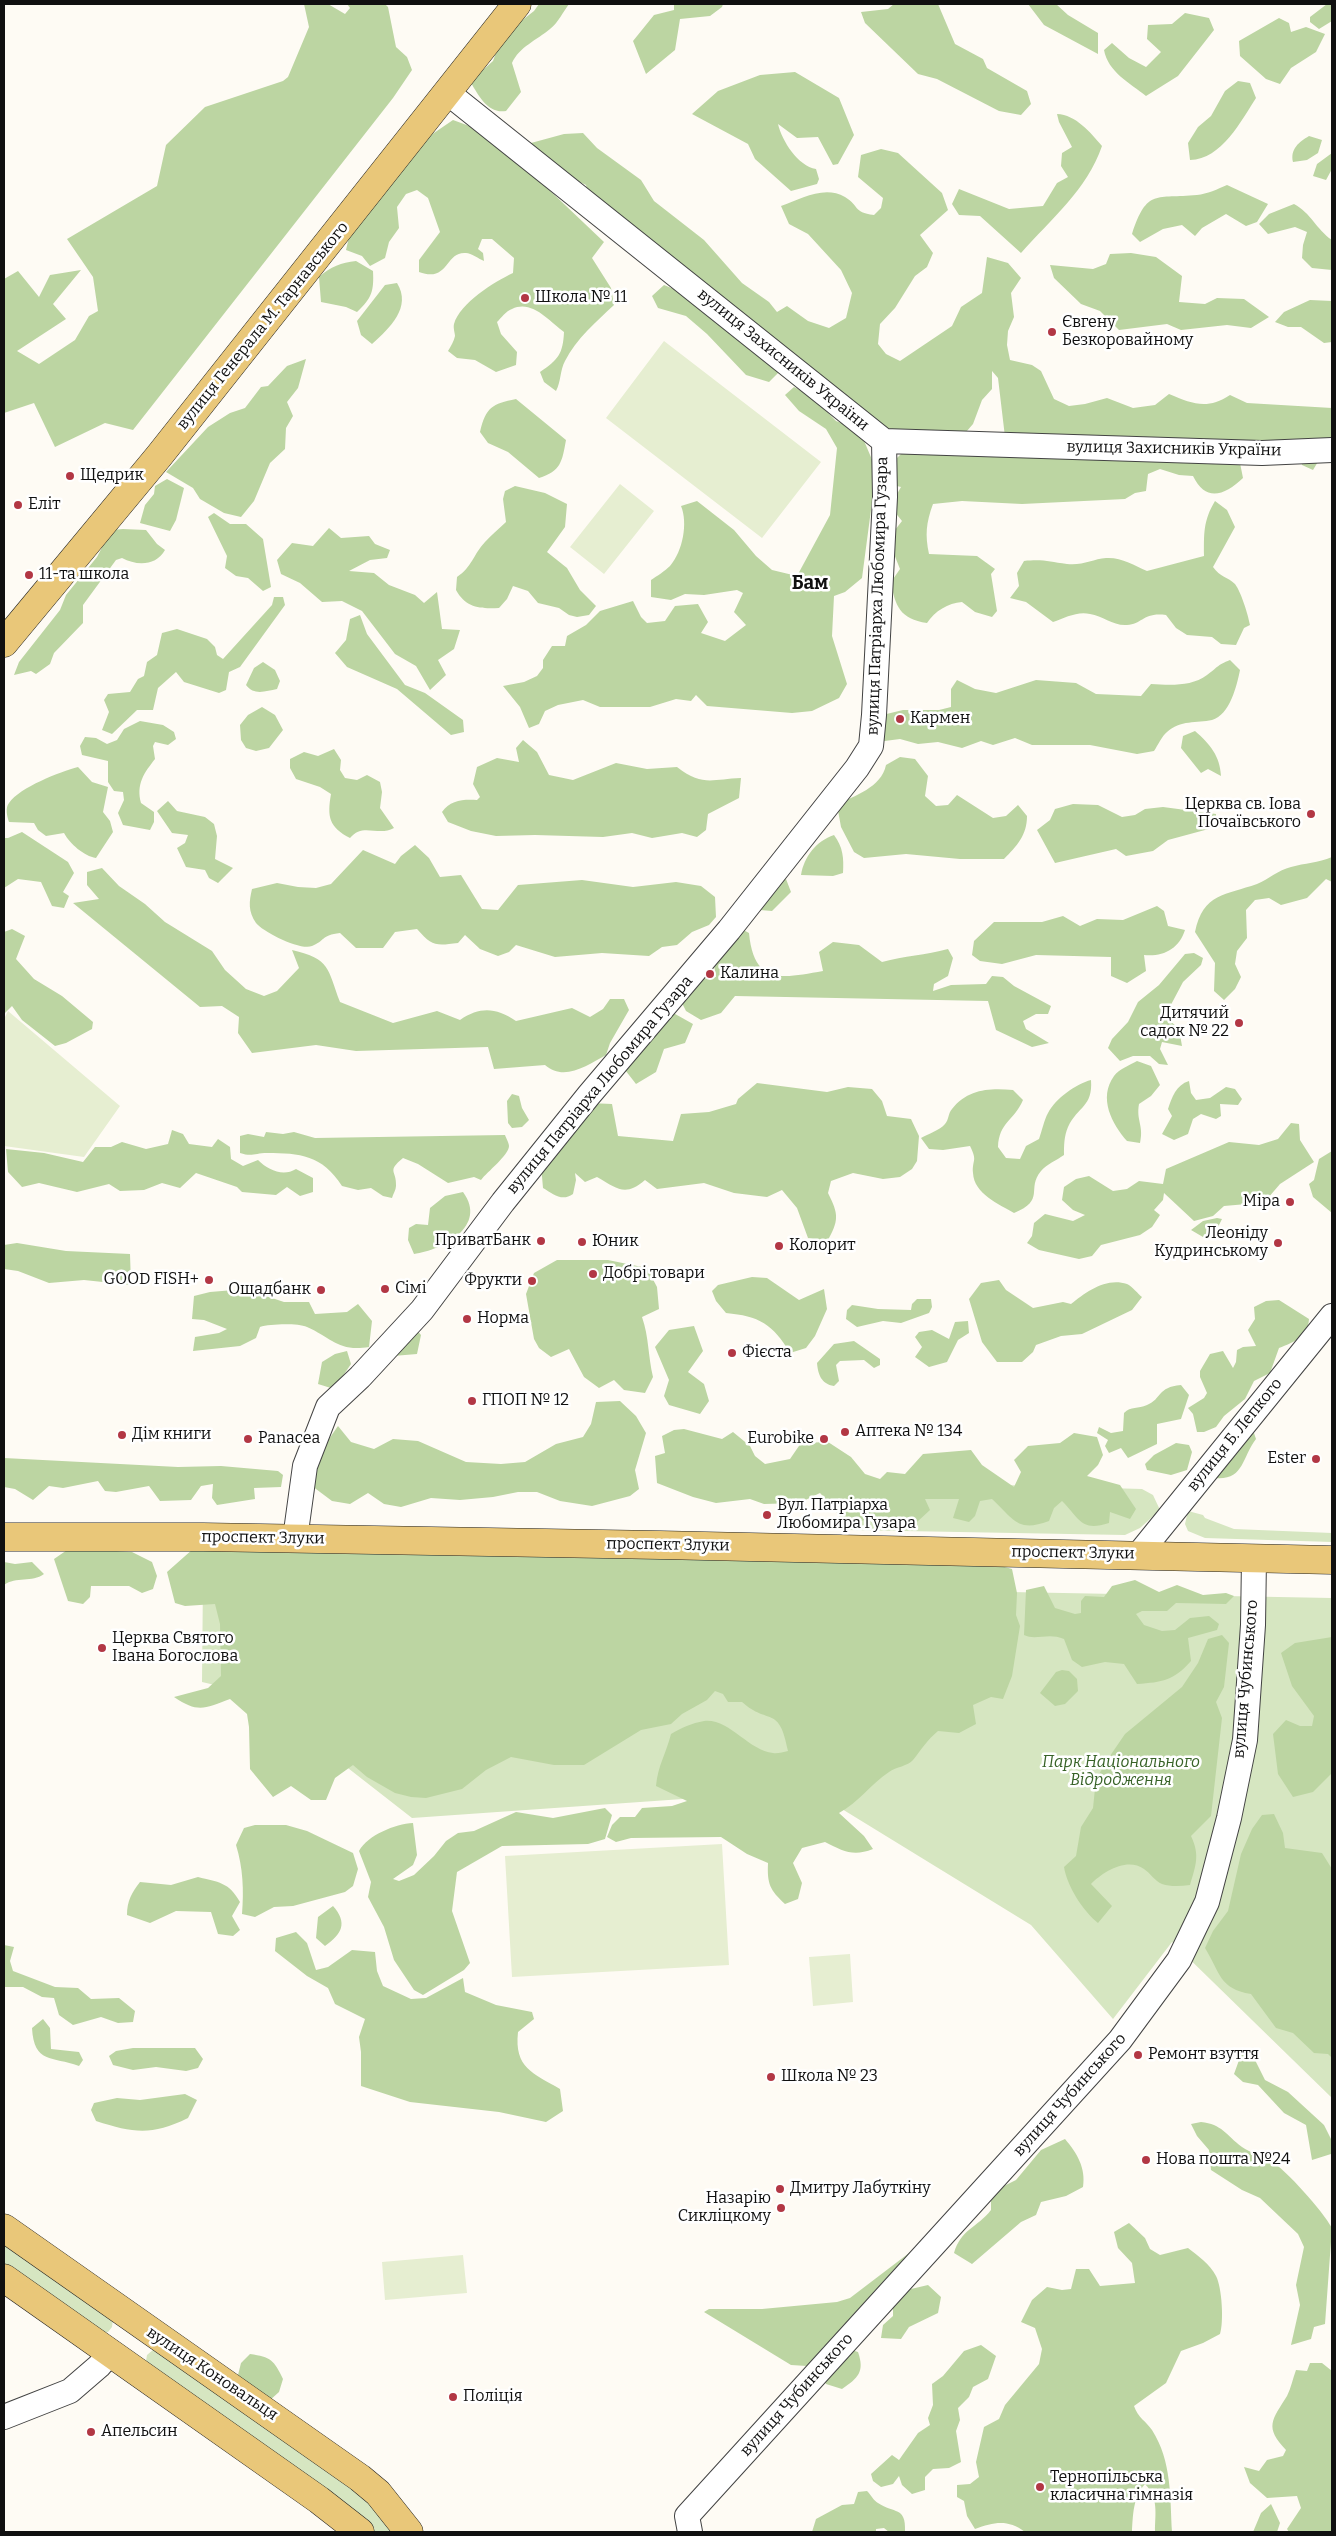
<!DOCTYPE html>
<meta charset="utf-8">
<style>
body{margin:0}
#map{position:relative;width:1336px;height:2536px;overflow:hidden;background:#fefbf4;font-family:Bitter,serif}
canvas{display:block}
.frame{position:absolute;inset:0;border:5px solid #101010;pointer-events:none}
</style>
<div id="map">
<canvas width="1336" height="2536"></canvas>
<div class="frame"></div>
</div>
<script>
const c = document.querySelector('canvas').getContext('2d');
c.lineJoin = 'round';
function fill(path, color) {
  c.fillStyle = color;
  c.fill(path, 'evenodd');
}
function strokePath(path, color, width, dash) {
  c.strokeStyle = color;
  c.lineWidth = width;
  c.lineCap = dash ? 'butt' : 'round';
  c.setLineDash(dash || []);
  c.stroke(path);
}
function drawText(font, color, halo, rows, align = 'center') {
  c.font = font + ' Bitter,serif';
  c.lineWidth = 5;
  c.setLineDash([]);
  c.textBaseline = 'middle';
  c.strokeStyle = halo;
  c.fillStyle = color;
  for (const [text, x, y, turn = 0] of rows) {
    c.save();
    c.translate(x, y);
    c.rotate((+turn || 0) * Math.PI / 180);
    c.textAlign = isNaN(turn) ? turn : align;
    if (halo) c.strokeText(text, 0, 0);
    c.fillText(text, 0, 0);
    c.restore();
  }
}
fill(new Path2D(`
 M865,1481L1142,1489L1153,1495L1160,1510L1140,1528L1125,1535L848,1530L839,1520V1506Z
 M1188,1511L1203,1515L1205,1518L1234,1529L1332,1533V1542L1205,1538L1188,1531L1185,1524Z
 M203,1577L1332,1598V2098L1172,1942L1113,2019L1031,1925L811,1790L412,1818L253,1694L202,1682Z
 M4,2238L113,2319L112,2327L108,2332L103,2333L4,2267Z
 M154,2349L358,2486L400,2532H372L151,2366L146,2361L147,2355Z`), '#d6e6c1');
fill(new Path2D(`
 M304,4H328L345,14L350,8L347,4H385L388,7L396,47L407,57L412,70L393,98L133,430L105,423L55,447L34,403L4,413V279L18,271L39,297L50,275L81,270L53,304L66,319L17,351L39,364L75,340L89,316L98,311L93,277L67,239L157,186L166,145L205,107L283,81L288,77L309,27Z
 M539,4H569C563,12 558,23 550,29C537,40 519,47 512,63L521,92L506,111C488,114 479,96 471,83L473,79L493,61L502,36L534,11Z
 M674,4H723L722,7L710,16L680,19L675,50L646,74L633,41L654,15L674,10Z
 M894,4H938L955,44L983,59L987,68L1027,91L1031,104L1021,115L999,111L937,79L918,74L865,23L861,12L888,9Z
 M1028,4H1056L1068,15L1098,33V54L1044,25Z
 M1327,4H1332V21L1319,29L1310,22V17Z
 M1185,13L1209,18L1214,30L1178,76L1146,96C1130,83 1108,72 1104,50L1112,43L1129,58L1146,67L1161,52L1147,39L1148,25L1172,24Z
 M1279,18L1289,23L1291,32L1306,27L1325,34L1316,52L1291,68L1280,84L1266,79L1240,56L1239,41Z
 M795,72L839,98L854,135L838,164L833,165L818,137L797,138L778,124C782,141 798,166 816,169L819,179L817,184L791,191L755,159L748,144L692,114L718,91L760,75Z
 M1238,81L1250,83L1256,98C1241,121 1222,159 1190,160L1188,143L1198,127L1211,116L1225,91Z
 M1057,114C1076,115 1090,132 1102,146C1087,190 1051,219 1021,253L980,216L959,215L952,204L959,189L1009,209L1043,206L1057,183L1068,177L1061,166L1062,153L1072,147L1059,122Z
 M453,120L472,127L544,185L604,242L592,258L611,288L614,305C597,321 576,339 565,361C560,370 561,382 556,391L544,382L540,372C558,360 563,354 564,332C550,322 532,299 512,309C506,311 501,318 497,322L501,334L517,352L516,365L496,372L475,360L457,358L448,351C451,346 454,341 455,336C455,333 453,328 454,324C460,303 494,282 513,273L514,258L492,239H482L478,249L483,253L484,261C479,259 471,253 466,253C445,251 449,283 419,272V260L440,232L428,198L417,190L406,194L397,207L399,228L389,242L385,258L370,266L362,256L346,250L349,237L383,195L392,177L431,135Z
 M583,133L597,148L641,180L654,201L704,240L742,283L769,302L777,312L787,306L808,321L829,328L846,318L852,293L841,270L808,234L789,224L781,206C801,199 824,185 845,197C860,206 852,212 874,215L881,208L883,198L858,177L861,155L881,149L898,153L942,193L948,210L920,235L933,253L927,267L915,276L895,308L880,324L878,344L886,354L900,361L952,326L961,307L982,293L987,257L1008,263L1021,278L1011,293L1014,317L1008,331L1007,345L1010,360L1032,365L1041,371L1054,399L1069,406L1085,404L1107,398L1133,408L1155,405L1169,394C1193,404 1207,410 1230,395L1247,403L1332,408V446L1319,460L1313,470L1302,465L1297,446L1239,440L1233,450L1240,463L1243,478C1225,495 1206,503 1193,476L1179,475L1160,469L1148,474L1146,491L1135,493L1125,499L1022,504L962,501L933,504C926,523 925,535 929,554L977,556L995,569L991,574L997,611L992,617L975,612L962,602C948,603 935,611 927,623C900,619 895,606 891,582L900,569L888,539L902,521L890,506L901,487L893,485L891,464L907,448L1005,437L998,378L992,371V389L982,400L973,424L960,439L883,430L854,406L844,393L780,371L769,382L746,375L707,334L686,316L658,308L652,296L664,285L686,294L589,199L586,185L530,158L531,143L564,134Z
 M1309,136L1322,140L1318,153L1307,160L1293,162C1290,149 1299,142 1309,136Z
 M1332,153V169L1326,180L1313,176L1317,164Z
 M1227,185L1268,204L1257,222L1246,226L1226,214L1202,228L1195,236L1182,225L1163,229L1140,242L1132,234C1147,188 1156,199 1197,195C1207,194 1218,189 1227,185Z
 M1294,204C1311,213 1316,229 1332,240V270L1312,268L1302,258L1303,245L1307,232L1295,227L1268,234L1259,224L1269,214Z
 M1131,253L1156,257L1182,276L1179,302L1205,304L1217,298L1244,299L1269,317L1251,328L1227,325L1181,330L1167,324L1119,330L1100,311L1081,304L1054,278L1050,265L1093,269L1106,264L1110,254Z
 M356,261L373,271C374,291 372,298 357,312L346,307L321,302L319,277C331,266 341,263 356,261Z
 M397,283C412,307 390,328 372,344L361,335L357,321L385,285Z
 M1310,300L1332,301V342L1324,343L1301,327H1288L1275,322L1284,312Z
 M306,359L298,388L287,402L293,416L286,428L285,449L270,463L254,501L241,517L224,513L200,499L193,488L166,472L208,427L230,413L245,408L261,387L268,386L287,366Z
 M794,387L812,396L836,421L849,426L862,436L873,462L874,487L862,578L845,592L834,596L832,636L847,684L839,698L812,711L792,713L707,706L696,695L691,701L676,699L650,707H600L583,700L558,705L545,711L539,724L529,728L520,707L503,686L524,682L537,676L543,668V660L552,646H565L567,636L586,625L600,611L633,601L641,617L647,623L665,621L675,606L698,604L708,622L701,633L725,641L746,625L734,612L743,593L737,590L704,595L685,594L671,600L651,597V580C657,576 665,571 670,566C683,551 688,523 681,506L697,501L734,530L756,556L772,570L797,576L830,515L837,448L826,429L799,411L785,395Z
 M516,399L566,440C562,462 561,471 539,478L508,452L488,443L480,432C486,407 492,404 516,399Z
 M167,479L184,488L176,520L170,531L140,523L145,505L154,494L155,486Z
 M515,486L545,493L567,504L565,527L547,552L567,568L580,590L596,606L589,615L577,617L569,615L559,608L538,603L528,591L513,586L507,599L499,608C480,609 466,608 456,590L457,577C472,567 473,555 485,542C491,535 499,529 506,522L503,499L505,491Z
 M1215,501L1227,510L1235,527L1213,567C1220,577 1228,577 1235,584C1241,592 1248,614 1250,625L1244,628L1236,645L1221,644L1212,637L1187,635L1176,628L1166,615C1143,612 1143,624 1127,625C1113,626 1103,616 1090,614C1077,611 1065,618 1053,622L1026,602L1010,598L1019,586L1017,573L1024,561C1044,559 1049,562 1067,564C1082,566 1093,559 1106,558C1121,557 1134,565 1147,571L1204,556C1204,534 1203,521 1215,501Z
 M214,513L230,524H246L263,539L271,587L263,591L248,578L236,576L225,568L227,556L208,517Z
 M329,528L341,538L369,536L375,544L390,550L387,558L370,560L349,571L374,573L389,585L415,595L424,603L437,592L442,629L460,630L454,649L438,660L446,675L430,690L416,666L395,654L362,611L342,601L322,602L300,583L281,574L277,560L292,543L313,546Z
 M123,529L146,530L157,544L165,550C156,566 137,566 122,558L116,560L83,605V623L54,653L50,664L36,674L31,671L14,675L19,662L60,610L66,595L97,557L111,530Z
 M274,597H283L285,605L240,667L229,672L226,690L219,693L184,682L176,672L158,688L153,710H137L112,734L102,730L109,712L104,700L108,694L130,692L138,679L144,676L147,662L157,655L162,633L177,629L207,639L215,647L217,655L223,659L272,605Z
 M360,615L367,634L405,685L425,693L463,720L464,732L451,735L397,689L347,667L335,653L346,640L350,619Z
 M1230,660L1240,670C1237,685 1230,715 1212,720C1197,723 1180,720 1167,732C1162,736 1158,745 1154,751L1137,754L1090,745H1032L1015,738L993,745L981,741L962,748L938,742L918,744L900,739L877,742L870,718L903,710H939L951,707V689L957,680L975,689L996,693L1036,680L1076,683L1096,694L1141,696L1151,684C1169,685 1191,687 1207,675C1217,668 1217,665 1230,660Z
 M263,662L275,670L280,681L277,689C266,691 254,696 246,685L254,668Z
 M262,707L275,715L283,730L269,748L256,751L246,748L241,740L240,725L248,715Z
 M140,721L163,725L174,732L176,739L168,745L155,742L153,746L155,759C144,773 136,784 141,803L154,812V822L150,830L123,825L118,813L124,800L123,792L114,791L108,782V761L82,755L80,746L85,737L96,738L107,744L117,740L124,729Z
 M1195,731C1210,744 1220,756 1221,776L1208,769L1201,773L1181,748L1183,736Z
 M523,740L537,752L549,775L573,780L616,763L647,769L677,767C703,787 712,779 741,778L739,798L708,814L706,830L697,837L682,833L652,838L632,833L603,837L535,835L496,836L471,831L448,822L442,812C450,800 464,799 477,800L480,797L473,784L477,767L497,758L519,762L516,748Z
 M334,749L341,760L340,770L345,778L357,780L367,775L380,782L382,792L380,808L394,828C378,837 363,822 350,838C329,827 327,817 331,794L320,787L296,779L290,768V759L304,752L318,756Z
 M900,757L915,759L928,776L925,796L936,806L948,805L957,795L993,818L1006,816L1018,805L1027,816C1027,835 1017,846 1004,859H960L906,854L864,858L854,852L841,827L837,805C855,795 881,788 886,765Z
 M78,767L92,782L108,787L103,812L110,821L113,832L96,858C84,856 70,844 64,833L46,836L38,830L34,823L9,822C7,816 5,808 9,803C20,787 60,772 78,767Z
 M168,801L177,811L205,817L214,824L217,836L215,859L233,868L218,883L209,878L205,870L186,867L177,848L185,843L188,835L172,833L157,811Z
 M1073,804L1098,805L1122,817L1135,815L1145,809L1163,807L1216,814V827L1168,840L1153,851L1126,856L1116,849L1055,863L1037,830L1050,820L1055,809Z
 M22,832L68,862L74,873L63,892L69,896L64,908L52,906L41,882L18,879L4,888V838H8Z
 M834,835C843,847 844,858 843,873L833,876L801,875C804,857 816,841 834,835Z
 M415,845L429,858L440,877L461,875L482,909L498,910L518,885L582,880L633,887L676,882L701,886L715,897L716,917L709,925L692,932L677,945L662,947L649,956L602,953L555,957L516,945L509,952L498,956L480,949L465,935L458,943C435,946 432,946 417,929L395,932L383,948H356L340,933C321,935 325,941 312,946C301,951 263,932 256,923C248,911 249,902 252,889L277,883L298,887L316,888L331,884L363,850L395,864L401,856Z
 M1332,857V882L1326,879L1307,898L1281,905L1269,898L1255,900L1246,910L1247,938L1237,951L1235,964L1241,977L1235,989L1224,1000L1214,991L1215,963L1195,932C1203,893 1226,895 1257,884C1269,879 1278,870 1291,867C1305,863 1318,863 1332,857Z
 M102,868L119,886L145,904L165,922L212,951L225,970L246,989L264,996L277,991L299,968L292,950C331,959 327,968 340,1002L393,1023L437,1011L460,1020C481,1006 496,1008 516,1021L572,1008L590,1017L603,1009L610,999H624L629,1010L610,1043L606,1055C588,1065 564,1082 545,1065L494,1069L488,1047L356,1051L316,1045L252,1053L238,1033L239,1017L222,1006L200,1007L73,903L99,899L87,885V872Z
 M786,879L791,892L772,911L760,910L757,902L772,884Z
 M1157,906L1164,911L1168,926L1185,930C1179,949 1163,957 1144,955L1146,971L1127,983L1111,976V957L1036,955L1002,964L980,961L972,955L974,941L994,922H1042L1063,916L1080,926L1097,919L1123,920Z
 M732,924L749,933C754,986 783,978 823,971L819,952L833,942L859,945L882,962C904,956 926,955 948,949L953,958L948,976L934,984L933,991L951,985L986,984L992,976L1003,977L1014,986L1051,1006L1048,1014H1036L1023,1021L1026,1029L1049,1043L1032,1047L996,1030L988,1001L735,996L721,1013L701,1020L686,1011L682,1003L702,979L716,977L714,965Z
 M12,929L25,936L16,959L34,979L62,996L93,1022L92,1029L66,1043L55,1046L22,1020L12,1006L4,1014V932Z
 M1194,953L1203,958L1201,965L1183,982L1165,1016L1179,1029L1182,1046L1162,1042L1160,1049L1168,1065L1159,1064L1150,1056H1133L1120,1061L1108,1048L1112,1039L1128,1022L1138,1002L1159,985L1185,954Z
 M668,1010L693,1024L685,1043L664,1049L656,1072L636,1084L622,1066Z
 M1137,1061L1151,1066L1160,1085L1151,1096L1139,1104C1136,1121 1144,1125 1140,1143L1127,1141C1112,1124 1098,1098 1114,1076C1119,1069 1130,1065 1137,1061Z
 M1091,1080C1093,1107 1078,1106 1068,1127C1064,1136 1064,1146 1064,1155C1057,1160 1047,1164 1041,1171C1026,1189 1046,1200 1014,1213C999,1204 974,1194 973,1173C972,1159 978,1162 970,1146L943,1150L929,1149L921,1138C928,1134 940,1130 945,1124C949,1120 948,1113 952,1109C968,1089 989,1088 1013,1090L1023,1100C1014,1121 999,1122 998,1147L1006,1158L1020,1159L1026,1146L1039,1139C1042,1131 1044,1120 1048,1113C1056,1098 1076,1084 1091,1080Z
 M1189,1081L1191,1093L1196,1100L1210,1098L1226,1087L1235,1089L1242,1099L1238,1105L1220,1104L1221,1116L1216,1119L1201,1114L1193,1119L1188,1134L1174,1140L1162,1134L1172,1116L1168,1109C1172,1097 1176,1085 1189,1081Z
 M757,1083L827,1092L848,1087L872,1089L882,1101L887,1116L911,1119L919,1136L917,1161L912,1169L900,1177L883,1179L853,1173L831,1181L828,1193C839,1215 839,1220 827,1242L808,1238L797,1208L782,1190L767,1197L734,1193L704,1183L657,1189L645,1180C625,1197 618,1189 597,1177L585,1182L575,1173L576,1180L573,1194C562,1202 553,1194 543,1188L541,1165L589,1103L612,1104L618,1136L673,1141L681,1114L709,1112L736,1104L738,1099Z
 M512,1094L519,1096L522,1108L529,1120L522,1127L512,1128L508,1123L507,1101Z
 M1291,1123L1299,1124L1300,1140L1314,1162L1280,1184L1268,1198L1258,1203L1224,1206L1213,1216L1194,1221L1164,1193L1163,1200L1154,1210L1160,1215L1152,1227L1140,1235L1101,1245L1092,1256L1079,1259L1039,1250L1027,1243L1032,1236L1034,1223L1045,1214L1073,1221L1085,1215L1073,1210L1062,1200L1064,1187L1076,1179L1089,1176L1113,1191L1127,1189L1139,1181L1163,1184L1166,1169L1229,1142L1259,1145L1278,1139Z
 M172,1130L183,1134L189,1144L212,1147L218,1139L230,1147L231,1159L243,1166L258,1160C268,1170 283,1177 296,1169L313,1178V1192L300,1196L287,1187L276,1195L242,1192L237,1187L196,1173L180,1188L162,1183L144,1190L120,1191L109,1184L77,1192L39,1183L22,1187L8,1172L6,1149L44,1153L83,1162L95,1147H111L122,1142L146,1149L168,1144Z
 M266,1132L283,1134L294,1132L315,1138L505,1135C506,1138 509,1143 509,1146C509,1155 487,1172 481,1180L474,1177L448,1183L418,1164L403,1158C386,1172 397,1170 396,1186C396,1190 393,1194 392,1198L383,1196L371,1188L358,1190L342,1186C322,1155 300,1153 267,1153C255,1153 252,1157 240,1153V1136L248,1134L264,1137Z
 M1332,1151V1213L1313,1197L1309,1184L1314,1180L1319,1159Z
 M463,1192C488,1226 443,1250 414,1254L408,1240L409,1228L416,1224L428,1225L430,1208L445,1196Z
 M1217,1218L1222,1219L1216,1231L1203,1237L1191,1230L1203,1221Z
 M17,1243L66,1251L130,1254L131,1285L84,1280L49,1283L18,1271L4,1269V1245Z
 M557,1260H608L647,1268L657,1287L659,1309L642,1317C649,1337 648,1356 653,1377L645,1393L624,1390L614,1380L599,1388L584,1377L569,1349L551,1357L539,1348L534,1339L526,1294L534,1273Z
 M752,1277L767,1278L799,1300L824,1289L827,1309L815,1336L806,1348L790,1353C773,1324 759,1316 726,1313L716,1301L712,1291L718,1285Z
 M999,1280L1006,1290L1033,1308L1063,1302L1071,1304C1086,1292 1106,1277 1127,1284C1132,1286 1138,1294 1142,1297L1132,1310L1082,1334L1061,1336L1036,1345L1033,1352L1022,1362H997L982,1342L969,1299L981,1283Z
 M234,1290H248L284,1302H309L315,1314L347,1312L358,1304L372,1321L369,1347C338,1352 332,1338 307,1327C297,1323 270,1324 260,1327L256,1338L240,1346L193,1351L195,1337L219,1333L227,1329L204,1320L192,1319L194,1296L210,1292Z
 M917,1299H931L932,1307L929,1313L901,1323L883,1321L857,1327L846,1319L847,1310L852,1305L878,1309L911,1310L912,1304Z
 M1279,1300L1309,1319C1308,1337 1294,1342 1279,1348L1270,1373L1254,1381L1245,1399L1224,1416L1216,1427L1204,1432H1197L1193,1414L1188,1408L1204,1398L1207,1393L1200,1377V1371L1210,1354L1223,1351L1233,1368L1236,1362L1237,1350L1243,1347L1256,1346L1248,1330L1255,1319L1254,1307L1266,1301Z
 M968,1321L969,1333L958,1340L947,1362L929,1367L915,1357L922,1347L915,1337L919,1332L932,1330L949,1339L955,1322Z
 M413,1326L421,1335L417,1354L393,1356Z
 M694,1326L703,1351L688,1372L704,1384L709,1401L700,1414L669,1405L664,1396L669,1380L655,1347L669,1330Z
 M854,1341L880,1359V1365L874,1368L864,1360L840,1361L836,1365L839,1381L834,1386C821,1384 818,1374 817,1363L834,1344Z
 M347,1351L351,1364L334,1389L318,1384L322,1362L335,1354Z
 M1181,1385L1189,1395L1181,1419L1157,1424V1444L1128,1458L1121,1448L1109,1453L1105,1446L1108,1440L1097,1433L1099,1427L1111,1433L1123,1431L1124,1413C1131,1406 1138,1409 1147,1405C1162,1399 1157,1387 1181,1385Z
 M620,1401L636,1416L646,1433L635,1470L639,1489L630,1496L592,1506L560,1501L537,1492H518L493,1497L460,1500L431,1498L401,1507L384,1504L368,1493L350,1504L332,1501L308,1483L322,1449L338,1426L351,1442L374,1449L393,1439L418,1441L466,1462L501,1464L525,1462L556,1444L583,1437L591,1424L596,1402Z
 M684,1429L722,1439L733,1432L750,1446L755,1456L765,1464L790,1459L801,1443L828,1442L851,1457L865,1474L880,1479L887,1472L905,1474L923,1454L971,1450L982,1465L1014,1487L1021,1472L1014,1460L1028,1446L1060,1443L1074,1433L1097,1437L1103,1455L1098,1465L1087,1476L1120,1485L1136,1509L1130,1519L1110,1512L1109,1523C1081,1532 1080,1519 1062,1501L1054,1508L1049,1521C1017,1533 1014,1519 992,1499L980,1501L975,1516L969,1522L953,1518L959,1499H925L930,1510L917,1522L865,1520L844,1525L834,1508L820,1493L799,1503L764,1504L750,1499L716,1503L693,1497L657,1483L655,1456L665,1453L662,1436L674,1430Z
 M1254,1433L1256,1439C1241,1459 1244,1481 1214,1478L1241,1435Z
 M1176,1443L1189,1445L1192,1452L1187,1470L1171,1475L1147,1470L1145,1464L1154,1455Z
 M4,1458L178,1467L221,1466L278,1471L283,1475L281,1487L254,1488L255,1499L217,1505L212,1498L213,1484L201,1486L191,1500L160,1501L149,1486L116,1492L105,1491L98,1481L63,1488L49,1486L33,1500L15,1489L4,1487Z
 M70,1548L132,1552L152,1562L157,1576L153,1589L142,1593L129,1586H91L90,1597L83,1604L68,1601L54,1559Z
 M560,1548L599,1558L679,1554L990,1563L1012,1569L1017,1593L1016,1615L1020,1626L1012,1676L1003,1699L991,1697L973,1705L976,1724L959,1733L938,1731C927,1740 922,1749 913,1760C908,1766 896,1767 889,1772C871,1784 858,1803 839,1813L864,1836L873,1849C853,1857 843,1851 825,1842L802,1848L793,1863L802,1883L798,1899L785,1904C770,1890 767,1884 768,1863L747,1854L721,1837L631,1838L616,1842L607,1837L612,1825L620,1817H635L642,1808L672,1806L687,1801L656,1786C658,1765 666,1754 671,1734C681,1728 692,1723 704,1721C729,1718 749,1751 773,1753C777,1754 783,1752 788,1751C779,1704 769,1726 742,1702H728L723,1694L715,1691L707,1700L682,1714L671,1724L641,1730L584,1765H554L511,1757L486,1770L462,1789L426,1798L411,1797L395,1793L367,1777L353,1765L335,1778L326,1800H311L291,1786L273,1797L250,1769L249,1727L247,1714L230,1699C204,1709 198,1713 174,1697L208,1688L221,1676L220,1624L215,1604L185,1606L175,1603L167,1572L193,1549Z
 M4,1562L15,1564L32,1562L44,1574C32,1583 16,1576 4,1585Z
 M1135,1580L1159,1592L1177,1585L1203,1595L1226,1593L1234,1596L1226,1604L1176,1603L1167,1611H1142L1136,1614L1144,1625L1162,1631L1175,1630L1190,1618L1209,1616L1219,1624L1217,1630L1188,1638L1191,1661C1173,1681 1163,1682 1137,1684L1124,1664L1105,1662L1082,1667L1072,1660L1064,1639C1048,1632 1036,1641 1024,1635L1026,1590L1044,1586L1055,1608L1075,1614L1081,1613V1601L1085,1596L1104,1597L1112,1586Z
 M1222,1635L1229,1643L1224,1687L1216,1702L1222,1718L1211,1816L1191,1836C1200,1855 1196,1865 1190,1885C1181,1886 1171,1887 1162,1884C1155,1881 1150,1873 1144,1869C1127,1857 1103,1872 1091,1884L1112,1906L1098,1923C1083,1911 1067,1886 1064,1867L1076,1856L1081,1827L1093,1808L1096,1779L1112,1753L1125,1734L1182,1687L1198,1663L1208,1639Z
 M1332,1637V1773L1313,1792L1293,1797L1278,1774L1273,1734L1286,1720L1300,1726H1312L1314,1716L1292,1686L1281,1653L1295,1643Z
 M1062,1670L1069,1671L1077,1679L1078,1691L1065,1704L1055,1706L1040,1693L1056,1672Z
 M605,1808L612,1815L605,1839L588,1844L502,1846L457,1872L452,1911L470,1963L464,1970L423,1995L414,1990L394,1960L384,1927L368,1897L371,1882L359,1851C368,1835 395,1824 413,1823L417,1855L413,1865L393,1879L399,1881L414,1875L434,1856L446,1841L458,1833L474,1831L516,1812L553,1818Z
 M1274,1814L1283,1833L1285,1848L1322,1853L1332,1869V2058L1328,2054L1314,2053L1293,2033L1276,2028L1251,1994C1219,1989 1220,1972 1205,1948L1213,1931L1228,1911L1241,1854L1252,1829L1262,1815Z
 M255,1825H286L307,1831L353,1853L358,1869L353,1886L345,1892L293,1906L274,1907L255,1917L242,1914C244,1890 243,1868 236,1845L244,1828Z
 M198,1877C218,1882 229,1882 240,1902L232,1916L240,1930L233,1936L218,1934L211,1912L176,1911L150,1923L127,1915C127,1901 132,1892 140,1882L171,1885Z
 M333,1906C348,1923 342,1934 325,1946L316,1938L318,1917Z
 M296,1932L307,1943L316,1970L328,1967L352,1950L375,1952L377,1971L383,1986L411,1999L426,1998L463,1978L465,1992L496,2005L532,2012L534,2019L518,2032C514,2068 533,2073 560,2089L563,2111L546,2122L499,2112L410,2102L361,2086V2052L359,2037L365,2019L335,2004L328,1988L307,1976L275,1951L276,1938Z
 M4,1945L14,1947L10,1961L13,1971L55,1987L78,1988L91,1999L119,1998L135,2011L133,2022L118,2023L101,2017L73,2025L59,2015L54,1998L42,1997L23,1987H4Z
 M43,2019L50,2028L51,2049L79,2052L83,2060L79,2066C52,2056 34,2064 32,2028Z
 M133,2048H195L203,2059L198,2068L186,2071L156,2067L133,2070L113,2065L109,2056L116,2051Z
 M1250,2050L1265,2080L1288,2092L1324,2125L1332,2141L1331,2154L1312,2160L1306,2125L1284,2113L1258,2085L1243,2082L1234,2074L1242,2052Z
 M185,2094L197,2100L188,2118C151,2136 134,2133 96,2121L91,2110L94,2103L117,2098L140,2100Z
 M1201,2122C1222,2124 1226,2135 1242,2147C1250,2153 1261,2155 1270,2160C1287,2171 1322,2210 1332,2228L1325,2324L1314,2327L1311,2339L1291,2345L1300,2305L1296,2285L1304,2247L1298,2234L1260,2198L1242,2190L1211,2170L1209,2150L1197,2136L1191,2124Z
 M1065,2139C1077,2153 1086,2168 1083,2187L1066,2196L1041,2202L1036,2215L1021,2222L972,2264L954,2253C961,2229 977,2228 991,2210V2201L1000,2188L1016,2180L1041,2150Z
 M1129,2223L1145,2238L1150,2249L1160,2255L1188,2248C1198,2256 1210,2264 1216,2276C1222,2287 1224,2322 1220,2334L1203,2343L1181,2351L1166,2383L1134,2406C1138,2418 1146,2421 1152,2430C1172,2461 1170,2498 1172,2532H1155C1155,2513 1159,2499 1145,2484C1133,2497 1133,2515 1132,2532H1025C1008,2519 994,2522 975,2529L967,2516L964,2501L957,2497V2485L970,2484L979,2477L976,2462L984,2427L999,2419L1005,2405L1039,2364L1042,2349L1035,2328L1021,2322L1032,2300L1047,2287L1062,2290L1071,2289L1076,2269H1089L1100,2286L1135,2283L1132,2263L1118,2248L1114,2232Z
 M913,2250L920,2265L837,2342L823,2347L818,2364L807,2366L791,2365L704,2312L709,2309H762L837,2302L850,2298Z
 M928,2285L941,2297L938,2313L909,2327L901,2339L881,2338L883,2325L893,2316V2302L911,2289Z
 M981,2345L996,2356L988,2379L973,2387L969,2397L958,2408L960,2420L956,2431L961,2462L949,2468L933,2469L925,2477V2490L912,2494L902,2485L899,2476L893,2484L881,2487L873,2481L871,2474L892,2455L899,2460L918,2433L930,2425L928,2418L933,2405L932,2384L943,2376L964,2351Z
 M845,2348L858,2352C865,2372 858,2378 842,2389L826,2384L819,2373Z
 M250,2354C271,2357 274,2360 283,2379L279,2392L269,2401L238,2375L241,2363Z
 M1310,2363H1322L1332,2371V2532H1289L1287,2529L1301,2508L1297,2496L1267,2498L1250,2483L1244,2467L1259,2471L1267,2460L1283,2456L1286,2450C1264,2427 1272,2420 1287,2396C1291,2388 1293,2378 1296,2370L1307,2371Z
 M867,2491C871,2495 874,2501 878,2503C894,2514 906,2506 905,2531L889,2532L884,2528L876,2529V2532H812L816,2519L842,2505L854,2504L858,2492Z
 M1271,2504L1280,2523L1277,2532H1253L1261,2513Z`), '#bcd5a2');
fill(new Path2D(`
 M664,341L821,462L762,538L606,418Z
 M620,484L654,511L604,574L570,547Z
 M8,1011L120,1106L84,1157L4,1146V1019Z
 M722,1844L729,1965L512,1977L505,1856Z
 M850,1954L853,2002L813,2006L809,1957Z
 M463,2255L467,2293L385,2300L382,2262Z`), '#e6eed1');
const minor = new Path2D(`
 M448,93L884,441L1262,453L1332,450
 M295,1539L305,1466L328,1407L360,1377L422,1310L503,1202L589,1095L729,930L857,768L871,746L874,715L885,497L884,441
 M1139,1554L1332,1316
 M4,2417L70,2391L99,2366L111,2352
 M690,2532L687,2516L1120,2040L1179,1960L1207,1902L1229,1818L1245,1740L1253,1625L1254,1559`);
const major = new Path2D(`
 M4,643L159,456L517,4
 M4,1537H203L660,1545L1332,1560
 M4,2228L360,2478L378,2493L409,2532
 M4,2278L319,2500L360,2532`);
strokePath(minor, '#434343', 26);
strokePath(major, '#212121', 29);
strokePath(minor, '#fff', 24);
strokePath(major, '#e9c779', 28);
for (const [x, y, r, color] of [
 [525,298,5,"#b23744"],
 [1052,332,5,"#b23744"],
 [70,476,5,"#b23744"],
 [18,505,5,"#b23744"],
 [29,575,5,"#b23744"],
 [900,719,5,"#b23744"],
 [1311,814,5,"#b23744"],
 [710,974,5,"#b23744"],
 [1239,1023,5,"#b23744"],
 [1290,1202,5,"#b23744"],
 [541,1241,5,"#b23744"],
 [582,1242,5,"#b23744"],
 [1278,1243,5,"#b23744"],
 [779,1246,5,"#b23744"],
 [593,1274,5,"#b23744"],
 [209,1280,5,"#b23744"],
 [532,1281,5,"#b23744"],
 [385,1289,5,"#b23744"],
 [321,1290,5,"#b23744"],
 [467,1319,5,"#b23744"],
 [732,1353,5,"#b23744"],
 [472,1401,5,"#b23744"],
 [845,1432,5,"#b23744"],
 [122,1435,5,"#b23744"],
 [248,1439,5,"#b23744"],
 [824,1439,5,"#b23744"],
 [1316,1459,5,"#b23744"],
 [767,1515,5,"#b23744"],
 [102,1648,5,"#b23744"],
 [1138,2055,5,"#b23744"],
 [771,2077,5,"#b23744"],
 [1146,2160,5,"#b23744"],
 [780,2189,5,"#b23744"],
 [781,2208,5,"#b23744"],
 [453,2397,5,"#b23744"],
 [91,2432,5,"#b23744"],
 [1040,2487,5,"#b23744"]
]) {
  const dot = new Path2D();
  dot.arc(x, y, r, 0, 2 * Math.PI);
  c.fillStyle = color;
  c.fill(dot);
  strokePath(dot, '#fff', 2);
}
drawText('16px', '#101010', '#fff', [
 ["Школа № 11",535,298],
 ["Євгену",1062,323],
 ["Безкоровайному",1062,341],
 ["Щедрик",80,476],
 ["Еліт",28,505],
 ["11-та школа",39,575],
 ["Кармен",910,719],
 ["Церква св. Іова",1301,805,"right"],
 ["Почаївського",1301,823,"right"],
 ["Калина",720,974],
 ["Дитячий",1229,1014,"right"],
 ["садок № 22",1229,1032,"right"],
 ["Міра",1280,1202,"right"],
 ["Леоніду",1268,1234,"right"],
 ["Кудринському",1268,1252,"right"],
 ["ПриватБанк",531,1241,"right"],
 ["Юник",592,1242],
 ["Колорит",789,1246],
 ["Добрі товари",603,1274],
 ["GOOD FISH+",199,1280,"right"],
 ["Фрукти",522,1281,"right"],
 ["Сімі",395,1289],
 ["Ощадбанк",311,1290,"right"],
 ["Норма",477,1319],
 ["Фієста",742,1353],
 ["ГПОП № 12",482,1401],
 ["Аптека № 134",855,1432],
 ["Дім книги",132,1435],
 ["Panacea",258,1439],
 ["Eurobike",814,1439,"right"],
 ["Ester",1306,1459,"right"],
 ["Вул. Патріарха",777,1506],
 ["Любомира Гузара",777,1524],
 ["Церква Святого",112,1639],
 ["Івана Богослова",112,1657],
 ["Ремонт взуття",1148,2055],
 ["Школа № 23",781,2077],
 ["Нова пошта №24",1156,2160],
 ["Дмитру Лабуткіну",790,2189],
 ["Назарію",771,2199,"right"],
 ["Сикліцкому",771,2217,"right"],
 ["Поліція",463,2397],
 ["Апельсин",101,2432],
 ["Тернопільська",1050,2478],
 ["класична гімназія",1050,2496]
], 'left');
drawText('16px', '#101010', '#fff', [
 ["вулиця Генерала М. Тарнавського",263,326,-51],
 ["вулиця Захисників України",783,360,39],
 ["вулиця Захисників України",1174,449,1],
 ["вулиця Патріарха Любомира Гузара",878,596,-88],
 ["вулиця Патріарха Любомира Гузара",600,1085,-50],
 ["вулиця Б. Лепкого",1235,1435,-51],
 ["проспект Злуки",263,1538,1],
 ["проспект Злуки",668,1545,1],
 ["проспект Злуки",1073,1553,1],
 ["вулиця Чубинського",1246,1679,-85],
 ["вулиця Чубинського",1070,2095,-48],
 ["вулиця Коновальця",212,2374,34],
 ["вулиця Чубинського",797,2395,-48]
]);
drawText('italic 16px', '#376227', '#fff', [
 ["Парк Національного",1121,1763],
 ["Відродження",1121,1781]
]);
drawText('bold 19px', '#101010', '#fff', [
 ["Бам",810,584]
]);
</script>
